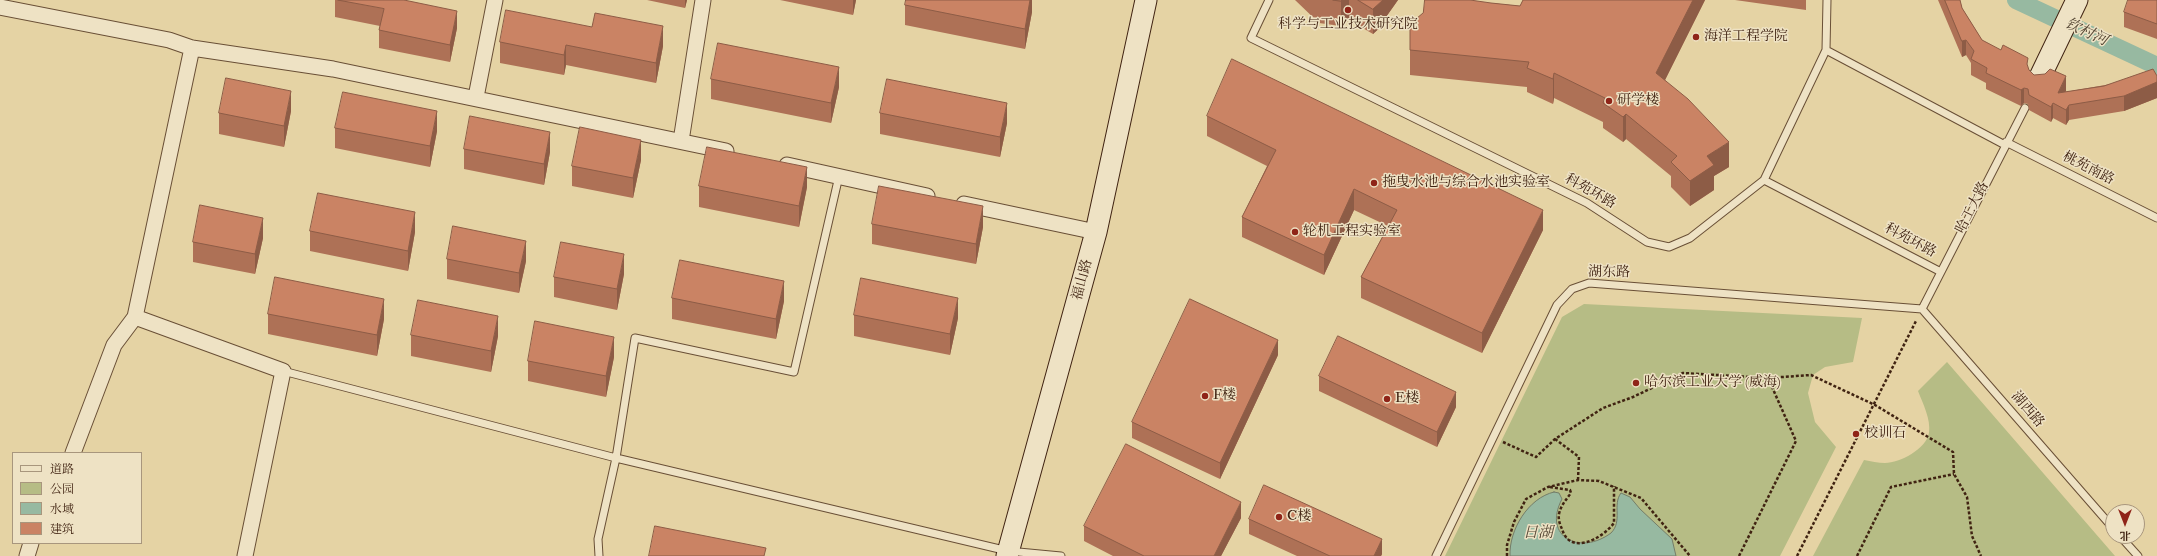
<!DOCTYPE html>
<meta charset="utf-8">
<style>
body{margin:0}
#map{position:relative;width:2157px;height:556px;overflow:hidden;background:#e5d3a4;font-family:"IM FELL Double Pica","Noto Serif SC",serif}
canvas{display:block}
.legend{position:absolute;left:12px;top:452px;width:130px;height:92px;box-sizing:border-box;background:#eee2c4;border:1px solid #a8967d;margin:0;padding:5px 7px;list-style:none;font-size:12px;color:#402312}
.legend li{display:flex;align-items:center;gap:8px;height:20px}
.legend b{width:20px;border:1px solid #a8967d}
.north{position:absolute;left:2105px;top:504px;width:40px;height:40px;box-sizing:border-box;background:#eee2c4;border:1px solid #a8967d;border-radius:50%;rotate:180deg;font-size:11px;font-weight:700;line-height:16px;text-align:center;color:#402312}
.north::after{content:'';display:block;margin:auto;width:14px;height:18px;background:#8f2418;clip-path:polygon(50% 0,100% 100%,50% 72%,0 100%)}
</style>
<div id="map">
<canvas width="2157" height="556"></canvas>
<ul class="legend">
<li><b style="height:5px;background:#eee2c4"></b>道路</li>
<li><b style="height:11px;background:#b6bc85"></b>公园</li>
<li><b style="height:11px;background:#97b9a1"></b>水域</li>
<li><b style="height:11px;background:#ca8364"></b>建筑</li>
</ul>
<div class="north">北</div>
</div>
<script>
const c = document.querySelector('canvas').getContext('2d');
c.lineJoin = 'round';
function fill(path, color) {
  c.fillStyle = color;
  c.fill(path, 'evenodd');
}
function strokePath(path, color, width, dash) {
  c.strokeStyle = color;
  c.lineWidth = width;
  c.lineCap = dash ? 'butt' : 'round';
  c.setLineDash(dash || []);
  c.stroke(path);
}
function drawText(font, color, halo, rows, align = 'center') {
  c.font = font + ' "IM FELL Double Pica","Noto Serif SC",serif';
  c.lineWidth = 3;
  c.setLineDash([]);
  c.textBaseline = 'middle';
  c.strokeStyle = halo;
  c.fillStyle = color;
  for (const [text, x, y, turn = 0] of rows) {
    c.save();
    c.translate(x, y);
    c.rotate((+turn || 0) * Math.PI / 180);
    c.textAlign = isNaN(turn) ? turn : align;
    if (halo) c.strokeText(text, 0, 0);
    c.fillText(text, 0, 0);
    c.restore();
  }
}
fill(new Path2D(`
 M1584,304L1862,318L1853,362L1825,367L1813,375L1808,393L1815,422L1836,447L1780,556H1445L1562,317Z
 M1947,362L2115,556H1813L1864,460C1871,461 1878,463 1885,463C1900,463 1926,449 1929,433C1931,419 1923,404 1918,391Z`), '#b6bc85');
const water = new Path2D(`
 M1554,492L1559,493L1562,499C1542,537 1580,556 1611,533C1623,521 1612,505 1621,493L1630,497L1640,509L1672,539L1676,556H1510C1509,530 1528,498 1554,492Z`);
fill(water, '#97b9a1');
strokePath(water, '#747d68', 1);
strokePath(new Path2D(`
 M2016,0L2157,66`), '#97b9a1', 18);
const service = new Path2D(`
 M1269,0L1251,38L1587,203L1647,242L1669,247L1690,238L1764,180L1941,272
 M1827,0L1826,50L2005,145
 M2006,142L2157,218
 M1764,180L1826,50
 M1922,309L2113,528
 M1922,309L2025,108
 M283,371L616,458L635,338L794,372L839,176
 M2120,536L2138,556
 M599,556L598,539L616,458L1008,551L1061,556
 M1436,556L1557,305L1572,289L1589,283L1922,309`);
const minor = new Path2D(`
 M0,7L169,40L192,48L333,69L726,151
 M476,97L495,0
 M681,141L703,0
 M787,165L927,196
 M964,204L1096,232
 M135,317L283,371L245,556
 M73,453L114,345L135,317L192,48
 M27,556L31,543`);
const secondary = new Path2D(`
 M2039,79L2077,0
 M1007,556L1096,232L1146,0`);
strokePath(service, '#694f36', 9);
strokePath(minor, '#694f36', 17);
strokePath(secondary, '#402312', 23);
strokePath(new Path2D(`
 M1555,439L1579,457L1578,480
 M1503,442L1536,457L1555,439L1603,408L1633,397L1683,373L1768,378L1811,375L1875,405L1953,452L1954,474L1967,497L1972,536L1981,556
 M1550,487L1570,490L1571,493C1566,500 1561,505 1559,514C1558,519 1560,525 1562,529C1570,556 1602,539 1614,523V486
 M1507,556V545L1514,522L1526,499L1548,487L1578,480L1599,481L1641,498L1690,556
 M1739,556L1796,441L1768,378
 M1797,556L1916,321
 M1857,556L1891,487L1954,474`), '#402312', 2.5, [3, 2]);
strokePath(service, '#eee2c4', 7);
strokePath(minor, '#eee2c4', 15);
strokePath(secondary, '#eee2c4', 21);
fill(new Path2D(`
 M335,0H404L457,28L450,62L379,48V30L380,26L335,17Z
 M647,0H687L685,8Z
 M780,0H856L853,15Z
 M1032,0V12L1025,49L905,25V5Z
 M1295,0H1398L1386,17V22L1373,34L1349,20L1341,26L1319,23Z
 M1523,0H1705L1665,80L1729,167L1714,176V190L1690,206L1671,187V176L1626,139L1623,142L1603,128V122L1554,98L1553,104L1527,92V87L1410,75V50L1491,3L1520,6Z
 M1735,0H1806V10Z
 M1938,0H1960L1962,8L1982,40L2028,68L2029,70L2034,75L2066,91L2065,92L2157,76V98L2124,111L2069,120L2066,125L2053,118L2051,122L2029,110L2028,104L2024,103L2021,106L1986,89V83L1971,75V63L1966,55L1962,57Z
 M2157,0V39L2124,27V12Z
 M500,42L663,46L656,83L566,65L564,75L500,63Z
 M711,79L839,87L831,123L711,99Z
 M291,111L284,147L219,134V113Z
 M880,113L1007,123L1000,157L880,134Z
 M1207,116L1543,230L1482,353L1361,298V277L1388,226L1354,210L1324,275L1242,237V217L1267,166L1207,136Z
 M335,128L437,131L430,167L335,148Z
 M464,149L550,152L544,185L464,169Z
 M641,160L633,198L572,186V166Z
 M699,186L807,187L799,227L699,207Z
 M872,224L983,227L976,264L872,244Z
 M310,231L415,232L408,271L310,251Z
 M263,238L255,274L193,262V242Z
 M447,259L526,261L519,293L447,279Z
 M624,274L617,310L554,297V277Z
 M672,298L784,301L776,339L672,319Z
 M268,314L384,319L377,356L268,334Z
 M854,315L958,318L950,355L854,336Z
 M411,335L498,336L491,372L411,356Z
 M1278,355L1220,479L1132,438V422Z
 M614,357L606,397L528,381V361Z
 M1319,376L1456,407L1437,447L1319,391Z
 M1241,518L1221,556H1113L1084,541V526Z
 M1249,519L1382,554L1381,556H1297L1249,534Z`), '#ae7156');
fill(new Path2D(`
 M685,0H687L685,8Z
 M853,0H856L853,15Z
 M1030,0H1032V12L1025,49V29Z
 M1342,0H1349V20L1341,26V1Z
 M1383,0H1398L1386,17V22L1373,34V9Z
 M1693,0H1705L1656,98V73Z
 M457,11V28L450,62V45Z
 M663,26V46L656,83V63Z
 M1966,40V55L1962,57V41Z
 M566,45V65L564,75V55Z
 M839,67V87L831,123V103Z
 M1554,73V98L1553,104V79Z
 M2066,76V91L2059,106L2058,93Z
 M2157,82V98L2124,111V96Z
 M2024,88V103L2021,106V90Z
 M291,91V111L284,147V126Z
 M1007,103V123L1000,157V137Z
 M2053,103V118L2051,122V107Z
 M2069,105V120L2066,125V110Z
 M437,111V131L430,167V146Z
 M1626,114V139L1623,142V117Z
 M550,132V152L544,185V164Z
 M641,140V160L633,198V178Z
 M1729,142V167L1714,176V190L1690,206V181L1707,156Z
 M807,167V187L799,227V206Z
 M1354,189V210L1324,275V255Z
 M983,206V227L976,264V244Z
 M1543,210V230L1482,353V333Z
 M415,212V232L408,271V251Z
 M263,218V238L255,274V254Z
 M526,241V261L519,293V273Z
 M624,254V274L617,310V289Z
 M784,281V301L776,339V319Z
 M958,298V318L950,355V334Z
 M384,299V319L377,356V335Z
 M498,316V336L491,372V351Z
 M614,337V357L606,397V376Z
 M1278,340V355L1220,479V463Z
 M1456,392V407L1437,447V432Z
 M1241,502V518L1221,556H1214Z
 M1382,539V554L1381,556H1374Z`), '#8d5c46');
const building = new Path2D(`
 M338,0H404L457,11L450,45L379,30L384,9Z
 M906,0H1030L1025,29L905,5Z
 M1333,0H1342L1341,1Z
 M1358,0H1383L1373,9Z
 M1425,0H1470L1491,3L1520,6L1523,0H1693L1656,73L1688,99L1729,142L1707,156L1714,165L1690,181L1671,162L1677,156L1626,114L1623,117L1603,103L1605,98L1554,73L1553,79L1527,68L1529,62L1410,50V24L1423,13Z
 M1945,0H1960L1962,8L1982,40L2001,50L2003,45L2028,58L2027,64L2029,70L2034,75L2045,74L2050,69L2066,76L2058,93L2104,86L2153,69L2157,76V82L2124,96L2069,105L2066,110L2053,103L2051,107L2029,95L2028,89L2024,88L2021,90L1986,73L1987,68L1971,59L1974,51L1966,40L1962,41Z
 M2128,0H2157V24L2124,12Z
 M506,10L592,27L595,13L663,26L656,63L566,45L564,55L500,42Z
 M718,43L839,67L831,103L711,79Z
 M1232,59L1543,210L1482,333L1361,277L1397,210L1354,189L1324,255L1242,217L1276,150L1207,116Z
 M226,78L291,91L284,126L219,113Z
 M887,79L1007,103L1000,137L880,113Z
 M343,92L437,111L430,146L335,128Z
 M470,116L550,132L544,164L464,149Z
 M580,127L641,140L633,178L572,166Z
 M707,147L807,167L799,206L699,186Z
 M879,186L983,206L976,244L872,224Z
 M318,193L415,212L408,251L310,231Z
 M200,205L263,218L255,254L193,242Z
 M453,226L526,241L519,273L447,259Z
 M561,242L624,254L617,289L554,277Z
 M680,260L784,281L776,319L672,298Z
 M275,277L384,299L377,335L268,314Z
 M861,278L958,298L950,334L854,315Z
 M1190,299L1278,340L1220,463L1132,422Z
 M418,300L498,316L491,351L411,335Z
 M535,321L614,337L606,376L528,361Z
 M1338,336L1456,392L1437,432L1319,376Z
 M1126,444L1241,502L1214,556H1144L1084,526Z
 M1264,485L1382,539L1374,556H1330L1249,519Z
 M655,526L766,548L764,556H649Z`);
fill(building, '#ca8364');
strokePath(building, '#8d5c46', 1);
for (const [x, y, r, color] of [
 [1348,10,4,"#8f2418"],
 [1696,37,4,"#8f2418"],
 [1609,101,4,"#8f2418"],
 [1374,183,4,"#8f2418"],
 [1295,232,4,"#8f2418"],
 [1636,383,4,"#8f2418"],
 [1205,396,4,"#8f2418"],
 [1387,399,4,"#8f2418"],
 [1856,434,4,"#8f2418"],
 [1279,517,4,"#8f2418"]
]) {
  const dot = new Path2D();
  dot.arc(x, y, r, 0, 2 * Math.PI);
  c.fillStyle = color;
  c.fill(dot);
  strokePath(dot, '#eee2c4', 1.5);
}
drawText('14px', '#402312', '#eee2c4', [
 ["科学与工业技术研究院",1348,25,"center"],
 ["海洋工程学院",1704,37],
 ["研学楼",1617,101],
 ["拖曳水池与综合水池实验室",1382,183],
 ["轮机工程实验室",1303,232],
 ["哈尔滨工业大学 (威海)",1644,383],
 ["F楼",1213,396],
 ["E楼",1395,399],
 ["校训石",1864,434],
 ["C楼",1287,517]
], 'left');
drawText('14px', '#402312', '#eee2c4', [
 ["桃苑南路",2088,169,27],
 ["科苑环路",1590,192,29],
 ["哈工大路",1973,208,-63],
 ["科苑环路",1910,241,28],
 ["湖东路",1609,273,1],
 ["福山路",1083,280,-75],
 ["湖西路",2027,410,49]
]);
drawText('italic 15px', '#564836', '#eee2c4', [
 ["钦村河",2086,33,25],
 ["日湖",1538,534]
]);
</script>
